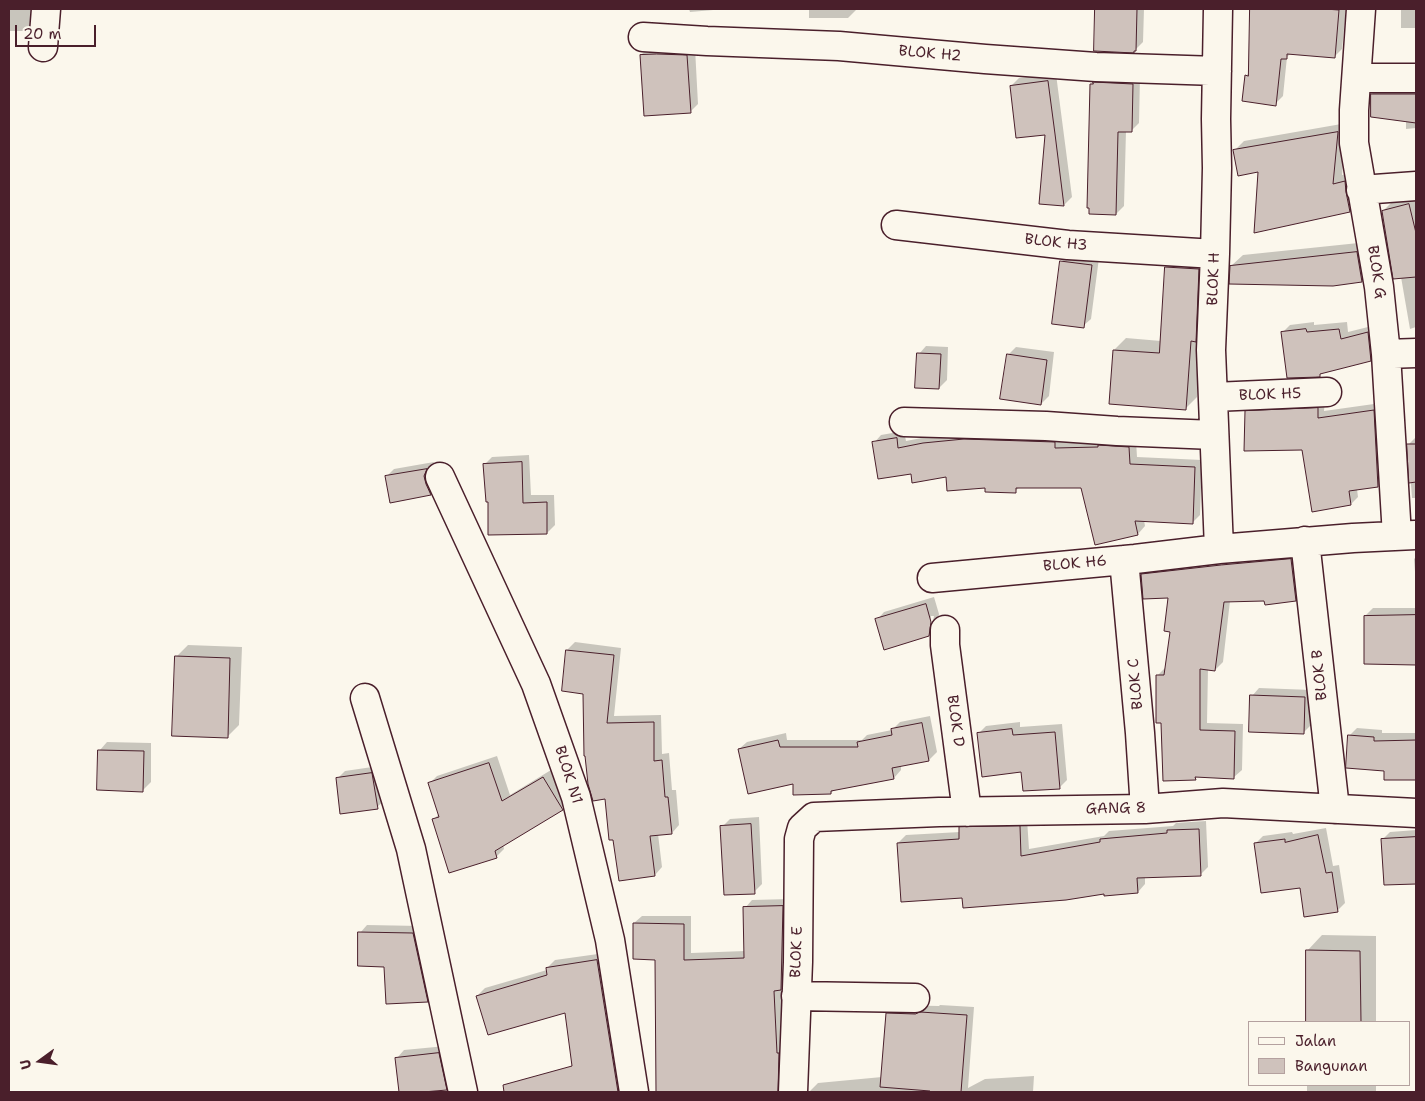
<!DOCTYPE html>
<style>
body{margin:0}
#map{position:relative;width:1425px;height:1101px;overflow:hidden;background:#fbf7ec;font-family:"Shantell Sans",sans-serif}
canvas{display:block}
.frame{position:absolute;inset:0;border:10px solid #4a1f2b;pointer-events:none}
.legend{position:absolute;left:1248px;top:1021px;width:162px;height:65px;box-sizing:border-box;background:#fbf7ec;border:1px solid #b4a19f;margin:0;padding:6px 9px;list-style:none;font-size:15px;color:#4a1f2b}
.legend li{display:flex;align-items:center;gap:10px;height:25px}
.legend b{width:25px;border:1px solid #b4a19f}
.north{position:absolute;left:15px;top:1036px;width:50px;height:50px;-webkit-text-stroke:4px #fbf7ec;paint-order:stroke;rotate:256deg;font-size:14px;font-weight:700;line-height:20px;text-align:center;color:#4a1f2b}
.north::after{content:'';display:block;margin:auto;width:18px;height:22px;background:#4a1f2b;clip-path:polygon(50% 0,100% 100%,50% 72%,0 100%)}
.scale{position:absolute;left:15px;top:25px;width:81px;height:22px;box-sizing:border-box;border:2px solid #4a1f2b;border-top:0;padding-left:6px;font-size:15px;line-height:18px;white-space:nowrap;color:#4a1f2b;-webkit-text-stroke:4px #fbf7ec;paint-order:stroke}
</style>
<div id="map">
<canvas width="1425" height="1101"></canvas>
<div class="frame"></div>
<ul class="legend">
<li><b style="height:6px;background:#fbf7ec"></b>Jalan</li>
<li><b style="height:14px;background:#cfc2bc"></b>Bangunan</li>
</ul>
<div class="north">U</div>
<div class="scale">20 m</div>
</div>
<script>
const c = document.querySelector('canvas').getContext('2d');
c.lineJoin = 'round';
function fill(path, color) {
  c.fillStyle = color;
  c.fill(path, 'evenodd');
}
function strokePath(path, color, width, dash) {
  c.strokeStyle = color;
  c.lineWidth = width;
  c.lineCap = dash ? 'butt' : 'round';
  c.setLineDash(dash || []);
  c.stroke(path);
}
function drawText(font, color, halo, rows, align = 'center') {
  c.font = font + ' "Shantell Sans",sans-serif';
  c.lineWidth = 4;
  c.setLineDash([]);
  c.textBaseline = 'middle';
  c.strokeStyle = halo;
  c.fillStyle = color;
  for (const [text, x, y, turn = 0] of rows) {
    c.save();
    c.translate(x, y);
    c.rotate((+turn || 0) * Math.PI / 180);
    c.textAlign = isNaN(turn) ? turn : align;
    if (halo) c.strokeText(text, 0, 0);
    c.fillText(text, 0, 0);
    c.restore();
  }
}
fill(new Path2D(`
 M9,9H34L33,23L25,31H9Z
 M689,9H725L690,12Z
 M809,9H856V10L848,18H809Z
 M1096,9H1144L1143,42L1135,50H1095Z
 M1250,9H1346L1342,49L1334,57L1291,53L1287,57L1283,96L1275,104L1246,76L1250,72L1251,23L1249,22Z
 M1401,9H1416V28H1401Z
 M649,47L695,48L698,104L690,112L641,55Z
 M1056,74L1072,197L1064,205L1041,203L1046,134L1011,86L1019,78Z
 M1140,76L1139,123L1131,131H1126L1124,206L1116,214L1091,84L1099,77Z
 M1380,86H1416V128L1406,129V120L1372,94Z
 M1347,123L1342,175L1354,172L1359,201L1349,211L1259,171L1235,150L1244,141Z
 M1416,196V327L1410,329L1401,277L1383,211L1391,203Z
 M1368,242L1373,270L1362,281L1231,266L1243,255Z
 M1069,254L1099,258L1091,319L1083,326L1061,262Z
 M1178,255L1210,257L1197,397L1185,409L1114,350L1126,338L1161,341L1166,267Z
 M1314,322V325L1347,322L1348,332L1376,325L1378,352L1370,360L1323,371L1319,375L1282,333L1290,325Z
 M926,346L948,347L947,380L939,388L919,354Z
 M1016,347L1054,352L1049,396L1041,404L1008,355Z
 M1325,401L1324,411L1381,403L1385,478L1378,486L1357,489L1358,497L1351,504L1303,448L1246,412L1254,404Z
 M904,431L906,441L932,436L1136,440L1137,457L1202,460L1200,515L1192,523L1144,520L1145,526L1138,534L1082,487H1020L1015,491L986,487L947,476L912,472L874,443L881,435Z
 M1416,437V498H1412L1408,445Z
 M529,455L531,495H554L555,525L547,533L489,501L485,464L492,457Z
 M434,462L432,467L438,486L430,494L391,501L386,477L394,469Z
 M1299,552L1303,592L1295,600L1230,601L1223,662L1215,670L1208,669L1207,723L1243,724L1242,770L1234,777L1198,776L1195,779L1162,722L1157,676L1165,668L1171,631L1170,596L1142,574L1150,567Z
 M1416,557V585L1414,559Z
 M934,597L939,614L937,627L929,635L877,620L884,612ZM931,616H934L931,631H929Z
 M1373,608H1416V660L1412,663L1365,616Z
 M575,642L621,648L614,716L661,715L662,754L669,753L672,790H676L679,825L672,833L658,834L662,867L655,875L606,798L584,693L567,650Z
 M188,645L242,647L239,725L227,737L176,657Z
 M1259,688L1312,690L1311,725L1303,733L1252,696Z
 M930,716L937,752L929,760L901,765V770L894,778L835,789L831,793L794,782L739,749L747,742L786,733L787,740H862L867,735L892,730L900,722Z
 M1020,722V727L1062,724L1067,780L1059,788L1023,771L978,734L986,726Z
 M1357,728L1382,730V733H1416V778L1385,779V770L1349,736Z
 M107,742L151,743V782L143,790L99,789L100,750Z
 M497,756L510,795L551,770L566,795V803L558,811L503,844L504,849L496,857L433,820L439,814L429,784L437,776Z
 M379,766L385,800L377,807L337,779L345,771Z
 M759,817L762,884L754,892L722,827L730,819Z
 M1027,819L1029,849L1104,836L1109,831L1173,826L1176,823L1206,821L1208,867L1200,875L1145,876V884L1138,892L963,896L898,843L906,835L960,832V828L968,820Z
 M1326,828L1333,866L1339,865L1345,903L1337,911L1301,886L1255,844L1263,836L1292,832L1293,834Z
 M1416,830V882L1385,884L1382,840L1390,832Z
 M790,899L789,981L782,988L784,1048L777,1056H760L758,1092H670L656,959L634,923L642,916H691V953L745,951V908L752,900Z
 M367,925L421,926L435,993L427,1001L385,966L360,933Z
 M1322,935L1376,936V1022H1307V951Z
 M605,953L626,1092H575L570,1068L573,1065L566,1011L477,996L485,988L547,970V968L555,960Z
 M895,1005L939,1006L940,1005L974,1007L968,1088L985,1079L1034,1076L1033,1092H809L818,1083L882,1077L887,1014Z
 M446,1046L454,1081L446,1089L400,1092L397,1058L404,1050Z
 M1307,1085H1376V1092H1307Z`), '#0003');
const building = new Path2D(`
 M1095,9H1137L1136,51H1134V53L1094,51Z
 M1250,9H1325L1339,10L1335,58L1287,54V59H1281L1276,106L1242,101L1245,75L1248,76Z
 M657,54L687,55L691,113L644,116L640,55Z
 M1048,81L1055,134L1064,206L1039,204L1045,135L1016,138L1010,86Z
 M1093,82L1133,84L1132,132H1118L1116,215L1089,214V208H1087L1090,84H1093Z
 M1371,94H1416V123L1371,117Z
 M1338,132L1333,184L1345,181L1346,192L1350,212L1254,233L1258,172L1238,176L1233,150Z
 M1409,204L1416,233V277L1393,279L1382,211Z
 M1357,252L1362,282L1333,286L1229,284L1230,266Z
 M1060,261L1092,265L1084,328L1052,324Z
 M1165,267L1199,269L1196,342L1191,341L1186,410L1109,404L1113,350L1159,353Z
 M1306,329L1307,332L1339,329L1341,339L1368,332L1371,361L1320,374V377L1287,378L1281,332Z
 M917,353L941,354L939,389L915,388Z
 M1007,354L1047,360L1041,405L1000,399Z
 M1318,408V418L1374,410L1378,487L1349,491L1351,505L1312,512L1302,450L1244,451L1245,411Z
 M897,438L898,448L923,443L964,439L1055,442V448L1098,447V445L1129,447L1130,464L1195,467L1193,524L1135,521L1138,535L1095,545L1081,488H1016V493L985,492V488L947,491L946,477L912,483L911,474L878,479L872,442Z
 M1407,444H1416V482L1409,483Z
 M522,462L523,503L547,502V534L488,535V502H486L483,464Z
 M427,469L424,476L426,484L431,495L390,503L385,476Z
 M1291,559L1296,601L1265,605L1264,601L1224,602L1215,671L1200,669V730L1235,731L1234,779L1195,777L1196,780L1163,781L1161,723H1156V675H1164L1170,632L1164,631L1168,598L1143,599L1141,574L1221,565Z
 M926,604L931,622L929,636L884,650L875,619Z
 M1416,615V665L1364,664V616Z
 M566,650L614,655L607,723L654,722V761L662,760L665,797H668L672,834L650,836L655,876L619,881L613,840H609L605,799L593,801L588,784L585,756H584L583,694L562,691Z
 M175,656L230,658L228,738L172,736Z
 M1250,695L1305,697L1304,734L1249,732Z
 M922,723L929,761L892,768L894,779L831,791V794L793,795V784L748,794L738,749L778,740L780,747H858L857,742L892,735L891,729Z
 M1012,729L1013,735L1055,732L1060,789L1023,791L1021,772L982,777L977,733Z
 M1348,735L1374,737V741L1416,740V780H1384V771L1346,768Z
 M98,750L144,751L143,792L97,790Z
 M489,763L502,801L543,777L563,810L495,851L497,858L449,873L432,819L439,817L428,783Z
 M372,773L378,809L340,814L336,778Z
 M751,824L755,894L724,895L720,826Z
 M1020,826L1021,856L1100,842V839L1167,833V830L1199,829L1201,876L1137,878L1138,893L1104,896V894L1066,900L963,908L962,898L901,902L897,843L959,839V827Z
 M1318,835L1326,873L1332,872L1338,912L1304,917L1300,888L1261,893L1254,843L1285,839V842Z
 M1416,837V884L1384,885L1381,839Z
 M783,906L781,990L774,991L777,1053H779L778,1092H656L655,960L633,959V923L684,924V960L744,958L743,907Z
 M358,932L413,933L428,1002L386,1004L384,967L358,966Z
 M1306,950L1360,951L1361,1022H1306Z
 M597,960L618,1092H504L503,1085L572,1066L565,1013L488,1035L476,996L547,975L546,968Z
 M920,1012L967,1015L961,1092H930V1091L880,1087L886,1013L915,1014Z
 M439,1053L447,1090L423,1092H399L395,1058Z`);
fill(building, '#cfc2bc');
strokePath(building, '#4a1f2b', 1);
const minor = new Path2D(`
 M1218,9L1216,119L1217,168L1215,254L1211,350L1219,549
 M1361,9L1354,110V143L1379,287L1386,354L1397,536
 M643,37L707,41L839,46L985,59L1096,67L1217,71
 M43,47L46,9
 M1357,78H1416
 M1361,190L1416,186
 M896,225L1068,245L1215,254
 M1386,354L1416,353
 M1214,397L1327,392
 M904,422L1046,426L1117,431L1214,435
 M440,477L536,684L576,797L610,940L634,1092
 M1305,541L1335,809
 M1124,560L1140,733L1145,809
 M932,578L1135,559L1219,549L1353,538L1415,535
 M945,630V645L967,812
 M365,698L411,849L463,1092
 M796,996L915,998
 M793,1092L798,962L799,839L802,828L814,817L939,812L1145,809L1223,803L1416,813`);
strokePath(minor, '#4a1f2b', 31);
strokePath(minor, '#fbf7ec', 28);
drawText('15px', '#4a1f2b', '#fbf7ec', [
 ["BLOK H2",930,54,5],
 ["BLOK H3",1056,243,6],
 ["BLOK G",1376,272,81],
 ["BLOK H",1214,279,-88],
 ["BLOK H5",1270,395,-2],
 ["BLOK H6",1075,564,-5],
 ["BLOK B",1320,675,-96],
 ["BLOK C",1136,684,-95],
 ["BLOK D",955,721,82],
 ["BLOK N1",568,775,72],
 ["GANG 8",1116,809,-1],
 ["BLOK E",797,952,-88]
]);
</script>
